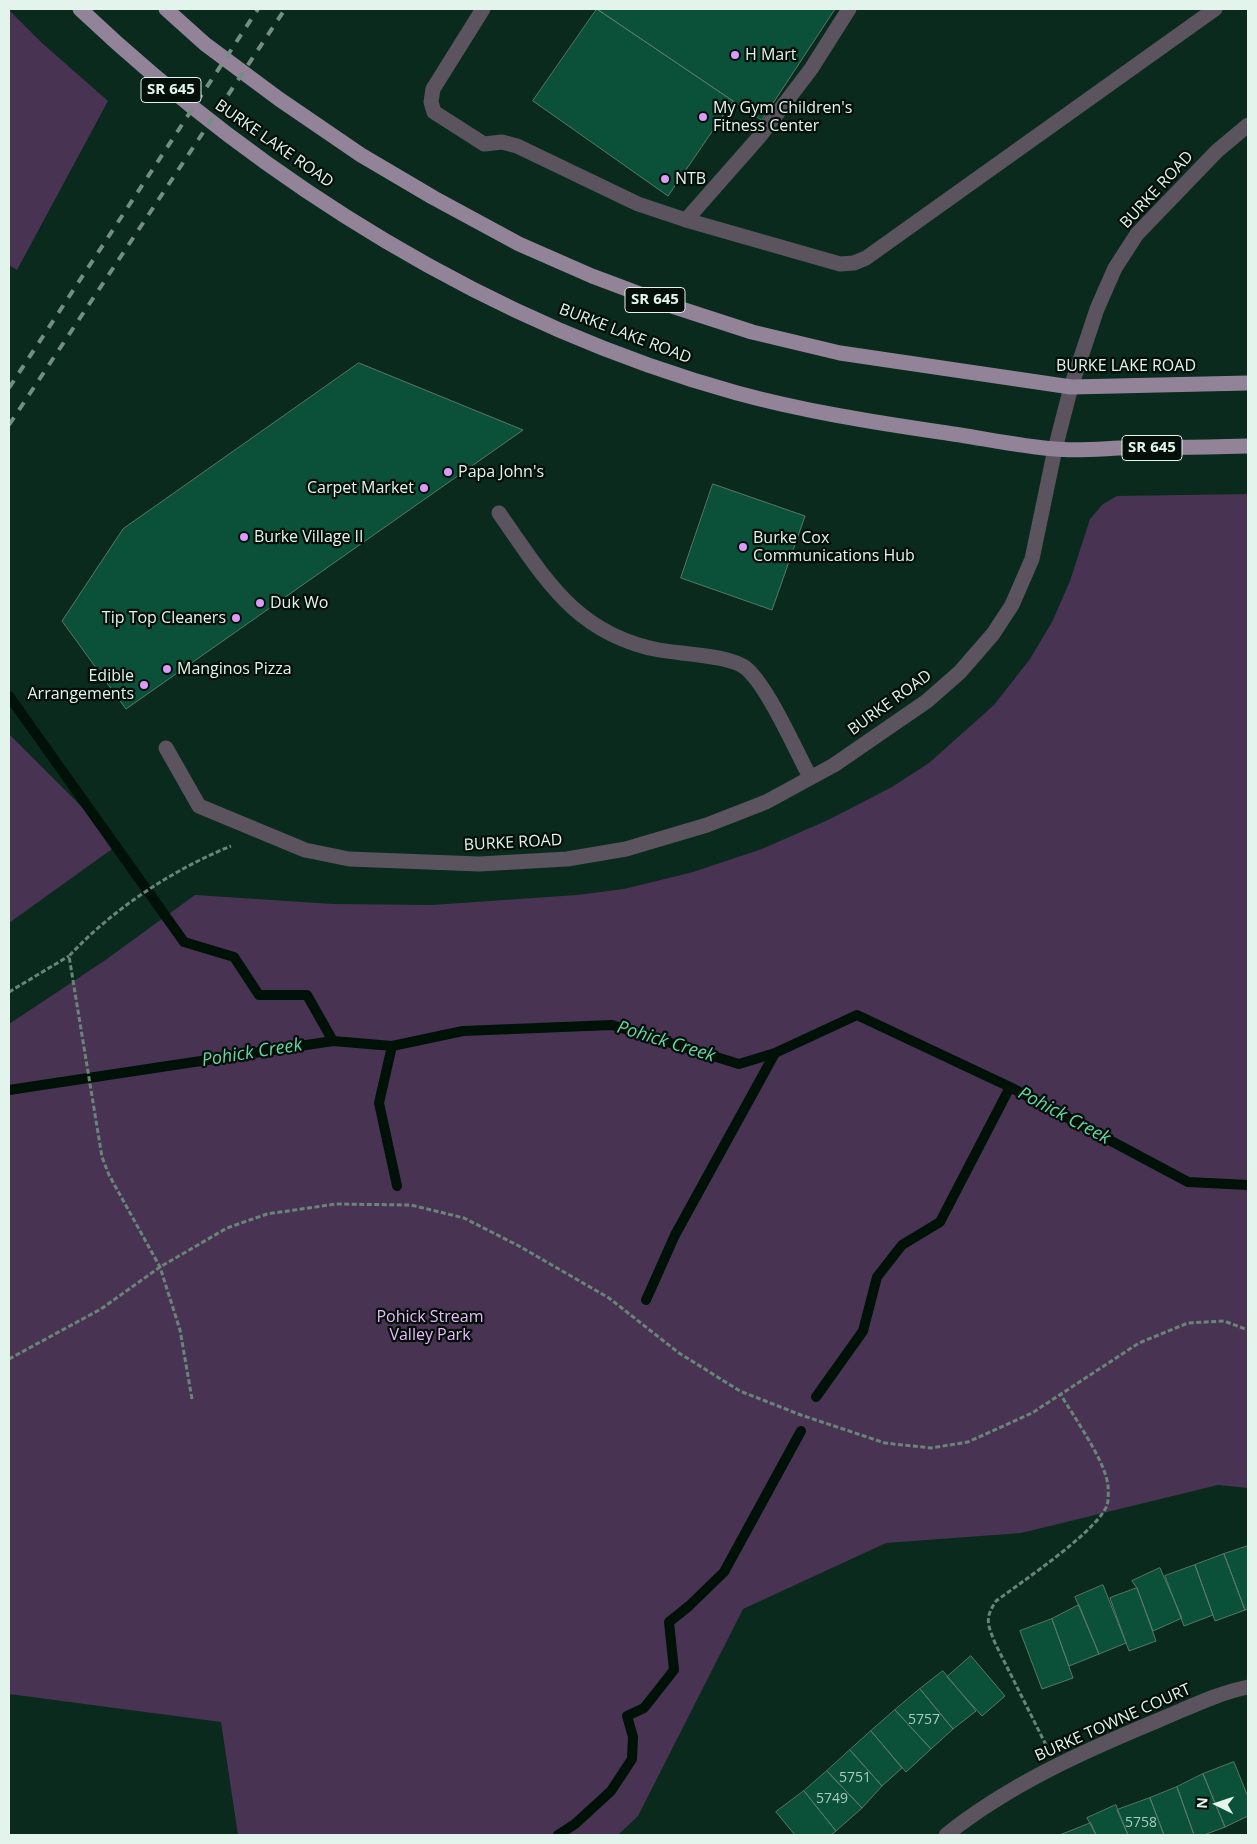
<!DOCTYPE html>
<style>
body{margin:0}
#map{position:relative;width:1257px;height:1844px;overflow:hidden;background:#092a1d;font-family:"Open Sans",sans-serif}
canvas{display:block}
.frame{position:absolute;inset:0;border:10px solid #e2f4eb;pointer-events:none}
.north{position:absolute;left:1192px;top:1779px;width:50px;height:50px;-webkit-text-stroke:4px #040f0a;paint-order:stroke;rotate:274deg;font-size:14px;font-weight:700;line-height:20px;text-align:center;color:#e2f4eb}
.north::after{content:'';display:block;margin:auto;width:18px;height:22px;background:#e2f4eb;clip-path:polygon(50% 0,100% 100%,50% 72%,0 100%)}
</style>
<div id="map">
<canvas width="1257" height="1844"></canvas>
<div class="frame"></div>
<div class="north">N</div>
</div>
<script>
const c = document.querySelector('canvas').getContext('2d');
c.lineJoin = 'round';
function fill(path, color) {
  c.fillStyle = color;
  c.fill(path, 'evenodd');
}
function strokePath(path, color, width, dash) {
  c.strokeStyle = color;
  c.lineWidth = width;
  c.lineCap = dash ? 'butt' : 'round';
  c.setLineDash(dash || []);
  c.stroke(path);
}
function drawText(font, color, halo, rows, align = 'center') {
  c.font = font + ' "Open Sans",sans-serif';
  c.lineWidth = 4.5;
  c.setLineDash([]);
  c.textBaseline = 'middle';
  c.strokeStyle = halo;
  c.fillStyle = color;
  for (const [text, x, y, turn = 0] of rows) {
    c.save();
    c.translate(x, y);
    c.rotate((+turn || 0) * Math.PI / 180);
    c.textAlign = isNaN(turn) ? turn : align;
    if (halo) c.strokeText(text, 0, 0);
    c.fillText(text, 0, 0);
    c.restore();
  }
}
fill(new Path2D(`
 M9,10L42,43L108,101L17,270L9,265Z
 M1248,494V1488L1218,1485L1021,1533L886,1543L743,1609L638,1816L618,1835H238L221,1722L9,1694V1024L104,961L195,895L333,904L432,905L577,895L624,889L693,872L762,849L828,820L892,787L929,763L994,705L1030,659L1052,622L1070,581L1090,519L1103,504L1117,496Z
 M9,734L119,844L9,923V733Z`), '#493353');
strokePath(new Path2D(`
 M9,696L184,942L234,957L259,995H307L333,1041
 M392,1046L379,1103L397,1186
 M9,1090L333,1041L392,1046L463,1031L612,1025L739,1064L775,1053L857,1015L1010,1087L1188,1182L1248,1185
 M646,1300L675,1235L775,1053
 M816,1397L863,1331L877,1277L902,1245L940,1222L1010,1087
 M558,1835L575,1824L611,1791L632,1759L633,1737L627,1716L644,1708L674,1670L669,1622L689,1606L724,1572L801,1431`), '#001108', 10);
const building = new Path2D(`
 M597,9L733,101L668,196L533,101Z
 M597,9H835L762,120Z
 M359,363L523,430L126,709L62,621L123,529Z
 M713,484L805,516L772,610L681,578Z
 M1248,1546V1609L1245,1610L1224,1554Z
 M1224,1554L1245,1610L1215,1621L1195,1565Z
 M1195,1565L1213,1615L1184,1626L1165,1576Z
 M1160,1568L1182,1618L1153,1631L1137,1588L1132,1581Z
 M1103,1585L1126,1643L1099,1654L1075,1597Z
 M1137,1588L1156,1641L1129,1651L1110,1598Z
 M1079,1605L1099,1654L1069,1666L1052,1619Z
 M1052,1619L1073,1678L1042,1689L1020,1631Z
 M971,1656L1005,1696L982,1716L947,1677Z
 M943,1671L976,1711L953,1729L920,1689Z
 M920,1689L953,1729L931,1749L895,1710Z
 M895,1710L931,1749L906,1772L871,1731Z
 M871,1731L902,1768L882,1786L850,1750Z
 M850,1750L882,1786L862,1808L827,1771Z
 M1234,1762L1248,1797V1816L1225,1827L1203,1774Z
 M827,1771L862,1808L836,1831L804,1791Z
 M1203,1774L1225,1827L1204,1835H1194L1177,1787Z
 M1177,1787L1194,1835H1164L1150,1798Z
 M804,1791L836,1831L831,1835H795L776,1812Z
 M1150,1798L1164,1835H1128L1117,1810Z
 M1116,1805L1128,1835H1096L1087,1818Z
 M1091,1823L1096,1835H1060Z`);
fill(building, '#0b5039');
strokePath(building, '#587969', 1);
strokePath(new Path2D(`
 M9,992L69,956
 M9,1359L101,1309L160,1267L227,1228L267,1214L336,1204L411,1205L464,1218L519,1246L609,1298L679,1353L740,1391L801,1415L885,1443L931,1448L968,1442L1032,1413L1139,1343L1188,1323L1224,1321L1248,1330
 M192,1399L180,1330L160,1267L109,1175L102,1157L69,956C113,909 172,870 231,846
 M1046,1745L995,1643C988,1625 984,1619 996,1601C1020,1583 1098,1531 1107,1505C1109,1500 1108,1491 1108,1486C1106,1462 1074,1417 1061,1395`), '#6a8479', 3, [5, 2.5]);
strokePath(new Path2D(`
 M483,9L433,89L431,102L434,112L484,144L502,142L517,146L638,204L686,220L840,264L854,263L866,258L1215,9
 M686,220L760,136L811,69L849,9
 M499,513C544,577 575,634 659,650C680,654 732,655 747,669C769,689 795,749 810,777
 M166,748L199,806L305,850L349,859L479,864L567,859L626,849L707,825L766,802L834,765L927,701L960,672L993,634L1012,605L1032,559L1055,449L1071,387L1097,309L1115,268L1137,234L1217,151L1248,125
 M946,1835C1010,1784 1084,1751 1159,1720C1188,1708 1218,1693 1248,1687`), '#5b535e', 15);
strokePath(new Path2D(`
 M80,9C264,183 491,325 737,393C803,411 872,422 940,432C978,437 1016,446 1055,449C1076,451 1098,449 1119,448C1162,448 1205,447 1248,446
 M166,9L205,44L279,99L361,155L434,198L519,244L592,276L672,306L752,332L840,353L1071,387L1248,383`), '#928399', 15);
strokePath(new Path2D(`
 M9,388L258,9
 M9,425L285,9`), '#748e83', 4, [9, 9]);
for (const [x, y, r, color] of [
 [735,55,5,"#da9af6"],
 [703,117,5,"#da9af6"],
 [665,179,5,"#da9af6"],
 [448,472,5,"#da9af6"],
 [424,488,5,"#da9af6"],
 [244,537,5,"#da9af6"],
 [743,547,5,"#da9af6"],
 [260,603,5,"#da9af6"],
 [236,618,5,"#da9af6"],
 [167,669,5,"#da9af6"],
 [144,685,5,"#da9af6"]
]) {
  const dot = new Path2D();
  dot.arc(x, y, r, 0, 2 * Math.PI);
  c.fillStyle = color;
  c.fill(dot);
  strokePath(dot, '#040f0a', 2);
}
drawText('14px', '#accbbe', null, [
 ["5757",924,1720],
 ["5751",855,1778],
 ["5749",832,1799],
 ["5758",1141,1823]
]);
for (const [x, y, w] of [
 [171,90,60],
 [655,300,60],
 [1152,448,60]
]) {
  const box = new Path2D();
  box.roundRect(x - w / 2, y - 12.5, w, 25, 4);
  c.fillStyle = '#040f0a';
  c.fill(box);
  strokePath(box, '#e2f4eb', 1);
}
drawText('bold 15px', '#e2f4eb', null, [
 ["SR 645",171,90],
 ["SR 645",655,300],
 ["SR 645",1152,448]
]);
drawText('16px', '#e2f4eb', '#040f0a', [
 ["H Mart",745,55],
 ["My Gym Children's",713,108],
 ["Fitness Center",713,126],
 ["NTB",675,179],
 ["Papa John's",458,472],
 ["Carpet Market",414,488,"right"],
 ["Burke Village II",254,537],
 ["Burke Cox",753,538],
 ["Communications Hub",753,556],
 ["Duk Wo",270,603],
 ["Tip Top Cleaners",226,618,"right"],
 ["Manginos Pizza",177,669],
 ["Edible",134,676,"right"],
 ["Arrangements",134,694,"right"]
], 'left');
drawText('16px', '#e2f4eb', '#040f0a', [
 ["BURKE LAKE ROAD",274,144,35],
 ["BURKE ROAD",1157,190,-47],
 ["BURKE LAKE ROAD",625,334,21],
 ["BURKE LAKE ROAD",1126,366],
 ["BURKE ROAD",890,703,-36],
 ["BURKE ROAD",513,843,-3],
 ["BURKE TOWNE COURT",1113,1723,-24]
]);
drawText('16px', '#e8bbfc', '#040f0a', [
 ["Pohick Stream",430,1317],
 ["Valley Park",430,1335]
]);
drawText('italic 18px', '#64d7a9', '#040f0a', [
 ["Pohick Creek",666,1042,17],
 ["Pohick Creek",252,1053,-9],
 ["Pohick Creek",1064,1116,28]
]);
</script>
